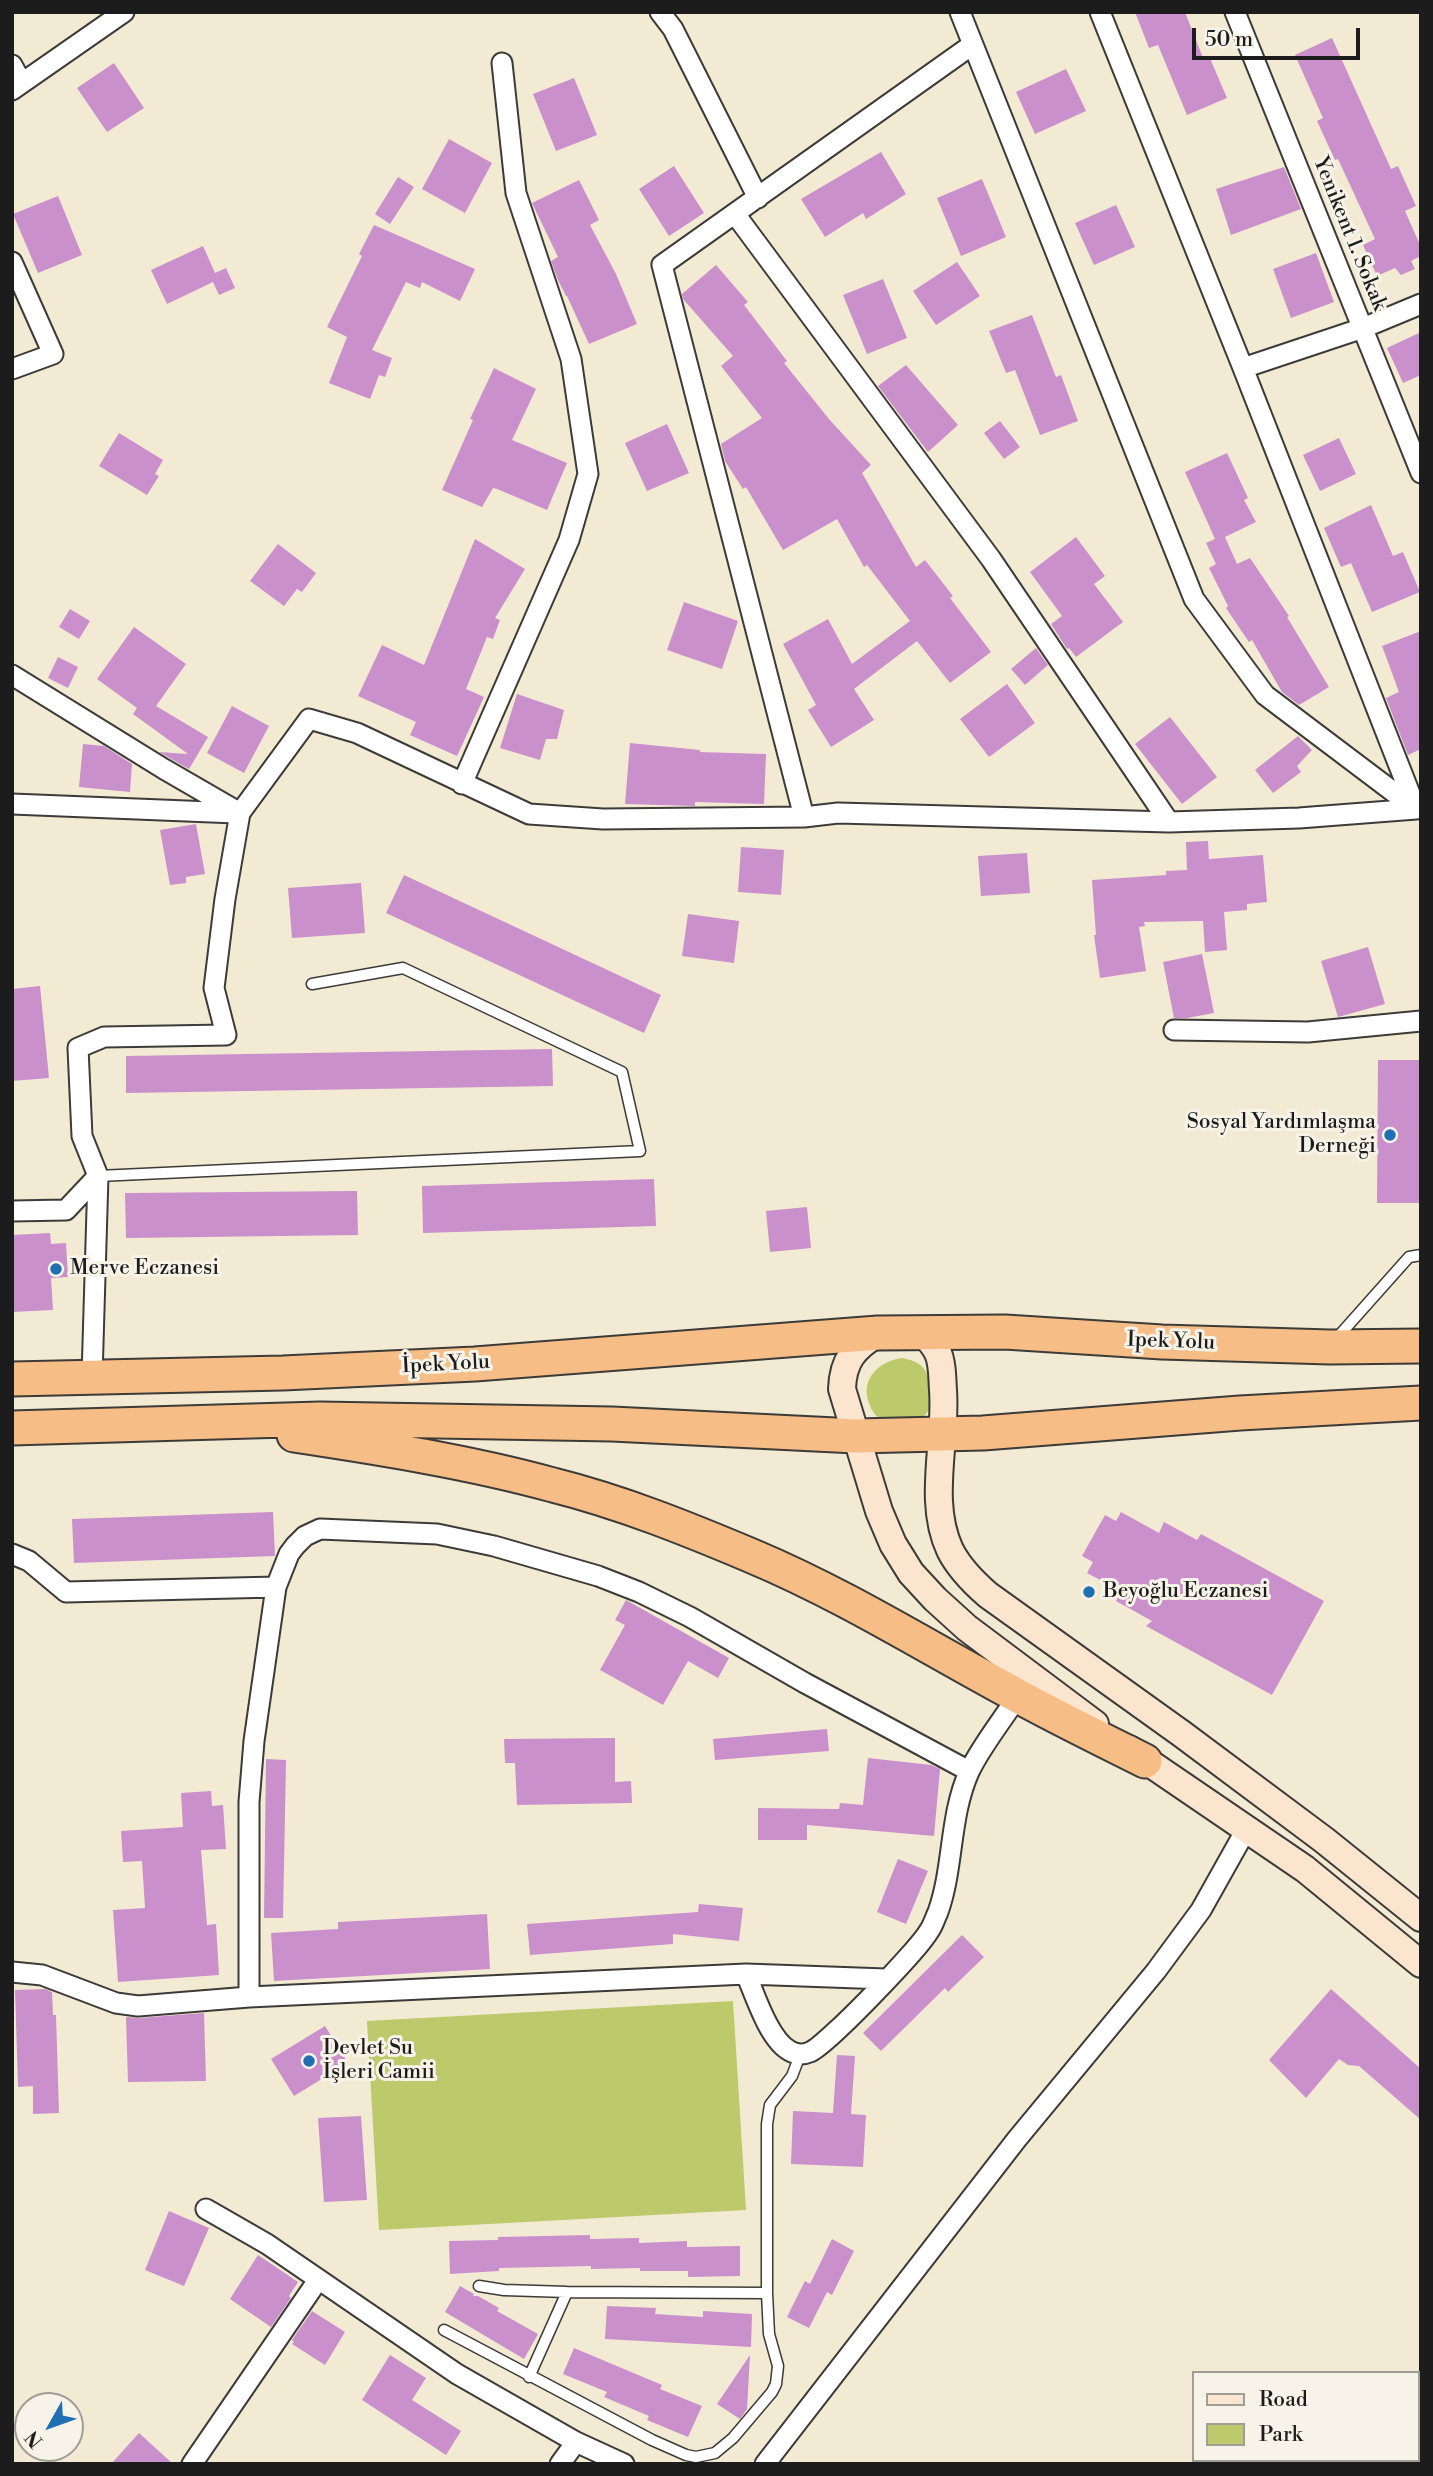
<!DOCTYPE html>
<meta charset="utf-8">
<style>
body{margin:0}
#map{position:relative;width:1433px;height:2476px;overflow:hidden;background:#f3ead4;font-family:"Libre Bodoni",serif}
canvas{display:block}
.frame{position:absolute;inset:0;border:14px solid #1c1c1c;pointer-events:none}
.legend{position:absolute;left:1192px;top:2371px;width:228px;height:91px;box-sizing:border-box;background:#f7f3e8;border:2px solid #9f9d96;margin:0;padding:9px 12px;list-style:none;font-size:21px;color:#1c1c1c}
.legend li{display:flex;align-items:center;gap:14px;height:35px}
.legend b{width:35px;border:2px solid #9f9d96}
.north{position:absolute;left:14px;top:2392px;width:70px;height:70px;box-sizing:border-box;background:#f7f3e8;border:2px solid #9f9d96;border-radius:50%;rotate:230deg;font-size:19px;font-weight:700;line-height:28px;text-align:center;color:#1c1c1c}
.north::after{content:'';display:block;margin:auto;width:24px;height:32px;background:#1f6fb2;clip-path:polygon(50% 0,100% 100%,50% 72%,0 100%)}
.scale{position:absolute;left:1192px;top:28px;width:168px;height:32px;box-sizing:border-box;border:4px solid #1c1c1c;border-top:0;padding-left:9px;font-size:21px;line-height:24px;white-space:nowrap;color:#1c1c1c;-webkit-text-stroke:5px #f7f3e8;paint-order:stroke}
</style>
<div id="map">
<canvas width="1433" height="2476"></canvas>
<div class="frame"></div>
<ul class="legend">
<li><b style="height:9px;background:#fbe5cf"></b>Road</li>
<li><b style="height:19px;background:#bcca6c"></b>Park</li>
</ul>
<div class="north">N</div>
<div class="scale">50 m</div>
</div>
<script>
const c = document.querySelector('canvas').getContext('2d');
c.lineJoin = 'round';
function fill(path, color) {
  c.fillStyle = color;
  c.fill(path, 'evenodd');
}
function strokePath(path, color, width, dash) {
  c.strokeStyle = color;
  c.lineWidth = width;
  c.lineCap = dash ? 'butt' : 'round';
  c.setLineDash(dash || []);
  c.stroke(path);
}
function drawText(font, color, halo, rows, align = 'center') {
  c.font = font + ' "Libre Bodoni",serif';
  c.lineWidth = 6;
  c.setLineDash([]);
  c.textBaseline = 'middle';
  c.strokeStyle = halo;
  c.fillStyle = color;
  for (const [text, x, y, turn = 0] of rows) {
    c.save();
    c.translate(x, y);
    c.rotate((+turn || 0) * Math.PI / 180);
    c.textAlign = isNaN(turn) ? turn : align;
    if (halo) c.strokeText(text, 0, 0);
    c.fillText(text, 0, 0);
    c.restore();
  }
}
fill(new Path2D(`
 M902,1358C927,1363 929,1372 930,1396C931,1405 931,1409 924,1416C916,1424 892,1425 882,1420C876,1417 871,1410 869,1403C860,1379 879,1361 902,1358Z
 M733,2001L746,2210L379,2230L367,2021Z`), '#bcca6c');
fill(new Path2D(`
 M1135,12H1185L1203,58L1209,56L1227,98L1187,115L1158,45L1149,48Z
 M1332,38L1391,169L1398,166L1416,206L1405,211L1421,247V256L1411,261L1415,269L1401,275L1395,268L1377,276L1363,245L1375,239L1338,159L1335,160L1317,121L1323,118L1295,55Z
 M114,63L144,108L107,132L77,88Z
 M1066,69L1086,111L1035,134L1016,92Z
 M574,78L597,135L556,151L533,94Z
 M449,139L492,163L465,213L422,189Z
 M881,152L906,194L866,219L863,213L825,237L801,199Z
 M674,166L704,213L669,236L639,189Z
 M1284,167L1301,209L1231,235L1216,189Z
 M398,177L414,187L390,224L375,214Z
 M982,179L1006,237L961,256L937,198Z
 M579,180L599,220L590,225L616,274L637,324L589,344L567,296H566L558,280L551,261L558,257L532,203Z
 M58,196L82,255L38,273L13,214Z
 M1116,205L1135,247L1094,265L1075,223Z
 M374,225L475,269L460,301L422,282L420,288L406,282L372,350L392,358L385,377L379,375L370,399L329,383L347,337L327,327L362,256L359,254Z
 M203,246L215,273L226,268L235,288L219,295L213,282L167,304L151,270Z
 M1316,253L1334,302L1291,318L1273,269Z
 M957,262L980,296L936,325L913,291Z
 M716,265L748,302L744,305L787,361L784,363L829,419L871,465L862,473L916,567L925,560L953,596L950,598L991,652L950,683L917,641L854,689L874,720L831,747L808,710L816,705L783,644L828,619L852,664L910,621L867,565L864,567L837,519L783,550L746,487L743,489L725,461L721,444L762,418L721,366L733,356L683,299L682,294Z
 M883,279L907,338L867,354L843,295Z
 M1032,315L1056,377L1061,375L1078,421L1040,435L1015,370L1006,373L989,331Z
 M1421,332V375L1403,383L1387,348Z
 M906,365L958,425L928,452L878,386Z
 M494,368L536,389L512,440L567,463L547,510L497,489L493,488L482,507L442,490L473,420L470,419Z
 M1000,421L1020,447L1004,459L984,433Z
 M667,424L689,473L647,491L625,443Z
 M119,433L163,460L155,474L159,476L147,495L99,466Z
 M1339,438L1356,474L1320,491L1303,455Z
 M1227,453L1248,498L1244,500L1256,522L1225,537L1237,564L1250,558L1289,616L1287,617L1329,687L1299,705L1282,692L1252,640L1249,642L1226,608L1228,606L1209,568L1216,564L1206,543L1215,539L1185,472Z
 M1371,505L1393,556L1403,552L1420,592L1372,612L1351,563L1341,567L1324,528Z
 M1076,537L1105,576L1094,584L1123,622L1076,657L1069,648L1067,649L1051,624L1062,616L1030,572Z
 M475,539L525,569L495,618L500,620L493,639L487,637L466,689L484,697L457,756L410,735L416,722L358,696L382,645L424,665Z
 M278,544L316,573L302,592L297,589L284,606L250,581Z
 M684,602L738,621L722,669L667,650Z
 M70,609L90,621L79,639L59,627Z
 M134,627L186,664L156,706L208,737L189,769L159,752L188,754L133,714L137,708L97,679Z
 M1421,631V749L1408,755L1386,698L1399,692L1382,646Z
 M1036,648L1048,665L1025,685L1011,669Z
 M58,657L78,667L68,688L48,678Z
 M1007,684L1035,723L989,757L960,719Z
 M517,694L564,710L557,739H546L540,760L500,748Z
 M232,706L269,726L244,773L207,753Z
 M1170,717L1217,777L1182,804L1135,744Z
 M1298,736L1312,750L1297,766L1301,772L1273,793L1255,770Z
 M630,743L700,750V752L766,754L764,804L695,802V806L625,804Z
 M83,744L104,746L132,764L130,792L79,787Z
 M196,824L205,874L186,877V883L170,885L160,830Z
 M1208,841L1209,859L1263,855L1267,902L1247,904V910L1224,912L1227,950L1205,952L1203,921L1144,922L1145,926L1139,927L1146,971L1100,978L1094,935H1096L1092,880L1166,875V871L1187,870L1186,842Z
 M741,847L784,850L781,895L738,892Z
 M1027,853L1030,893L981,896L978,856Z
 M404,875L661,995L644,1033L386,913Z
 M361,883L365,933L292,938L288,888Z
 M688,914L739,921L734,963L682,956Z
 M1368,947L1385,1004L1338,1017L1321,961Z
 M1202,954L1214,1013L1187,1018H1174L1163,962Z
 M40,986L49,1078L12,1081V989Z
 M552,1049L553,1086L126,1093V1056Z
 M1378,1060H1421V1203H1377Z
 M654,1179L656,1226L423,1233L422,1186Z
 M357,1191L358,1235L126,1238L125,1193Z
 M807,1207L811,1248L770,1252L766,1211Z
 M50,1233L51,1244L66,1243L68,1277L51,1278L53,1310L12,1312V1235Z
 M273,1512L275,1556L74,1563L72,1519Z
 M1121,1512L1159,1533L1164,1522L1197,1540L1201,1534L1324,1601L1272,1695L1146,1626L1152,1621L1116,1601L1121,1591L1087,1573L1093,1562L1082,1556L1105,1515L1116,1521Z
 M626,1600L729,1658L718,1678L688,1661L663,1705L600,1670L625,1625L615,1620Z
 M827,1729L829,1751L715,1760L713,1739Z
 M615,1738V1782L631,1781L632,1803L517,1805L515,1763H505L504,1739Z
 M868,1758L931,1765L940,1769L934,1836L807,1825V1840H758V1808L839,1809L840,1803L863,1805Z
 M266,1759L286,1760L283,1918H264Z
 M211,1791L212,1806L223,1805L226,1849L201,1850L207,1925L216,1924L219,1975L118,1982L113,1910L145,1908L142,1861L123,1862L121,1831L183,1827L181,1793Z
 M898,1859L928,1871L906,1924L877,1912Z
 M699,1904L743,1908L739,1941L673,1934V1944L530,1955L527,1924L698,1912Z
 M487,1914L490,1969L274,1981L271,1933L338,1929V1922Z
 M962,1935L984,1957L948,1992L945,1988L881,2051L863,2033Z
 M45,1989L52,1992L53,2015H56L59,2113L33,2114V2086L18,2087L15,1990Z
 M1331,1989L1421,2069V2120L1359,2066L1348,2065L1339,2059L1306,2098L1269,2060Z
 M204,2013L206,2081L128,2082L126,2017L139,2018Z
 M325,2026L348,2063L294,2096L271,2059Z
 M837,2055L855,2056L851,2114L866,2115L863,2167L791,2164L793,2111L833,2113Z
 M361,2116L367,2200L324,2202L318,2118Z
 M169,2211L209,2228L184,2286L145,2270Z
 M590,2235V2239L639,2238V2243L687,2241V2247L740,2246V2276L688,2277V2271H640V2268L591,2269V2266L499,2268V2271L450,2274L449,2241L498,2240V2237Z
 M832,2239L854,2251L832,2295L827,2292L809,2328L787,2317L805,2281L810,2284Z
 M258,2255L298,2282L289,2296L291,2298L271,2327L230,2299Z
 M460,2286L474,2294L473,2296H478L499,2308L497,2311L538,2334L524,2359L445,2312Z
 M607,2306L656,2308L655,2314L703,2317V2311L752,2314L751,2347L605,2339Z
 M312,2311L345,2332L325,2365L292,2344L294,2342L292,2340Z
 M574,2348L662,2385L660,2389L702,2406L688,2437L647,2420L649,2416L604,2397L607,2392L563,2374Z
 M390,2355L426,2378L412,2400L461,2431L446,2455L362,2400Z
 M750,2355L747,2409L740,2419L717,2404Z
 M139,2433L173,2464H111Z`), '#ca90cc');
const lane = new Path2D(`
 M98,1176L640,1151L622,1072L403,968L312,984
 M1336,1339L1409,1257L1421,1255
 M479,2286L504,2290L567,2292L767,2293
 M444,2330L652,2440L686,2455L696,2457L715,2453L733,2438L772,2392L776,2384L778,2366L769,2334L767,2293V2124L770,2105L792,2076L800,2055
 M529,2377L567,2292`);
const street = new Path2D(`
 M660,12L673,29L758,198
 M960,12L1194,599L1265,695L1416,809
 M1100,12L1243,368L1416,809
 M1235,12L1421,473
 M12,65L22,83
 M12,90L124,12
 M735,214L991,559L1169,822
 M12,262L53,354L12,369
 M1243,368L1363,328L1421,304
 M12,675L164,769L240,813
 M462,784L569,540L588,474L571,359L516,193L502,63
 M12,804L236,813
 M804,817L662,265L972,45
 M1174,1030L1308,1032L1421,1021
 M12,1211L66,1210L98,1176
 M92,1377L98,1176L82,1136L78,1048L104,1037L226,1035L214,988L225,899L240,813L309,719L357,733L529,814L603,819L804,817L838,813L1169,822L1299,818L1416,809
 M12,1554L29,1561L66,1592L276,1587
 M12,1972L42,1975L116,2003L138,2006L249,1997L746,1974L886,1979
 M746,1974C755,1995 769,2040 790,2051C797,2055 803,2055 810,2052C826,2046 919,1949 929,1931C933,1926 935,1918 938,1912C954,1867 949,1817 969,1772C980,1748 1003,1719 1018,1696
 M249,1997V1802L254,1741L276,1587L289,1554L295,1546L305,1536L320,1529L437,1534L494,1546L598,1576L639,1592L690,1617L805,1683L969,1771
 M206,2209L267,2244L457,2374L576,2442L624,2464
 M192,2464L318,2280
 M560,2464L576,2442
 M765,2464L1017,2139L1156,1971L1201,1910L1247,1828`);
const secondary = new Path2D(`
 M921,1331C928,1338 934,1344 938,1353C943,1364 942,1378 943,1390C947,1442 927,1501 950,1550C959,1568 973,1582 988,1595L1182,1734L1324,1840L1421,1918
 M878,1333C854,1348 843,1360 842,1389L879,1511L893,1544L911,1573L935,1599L967,1628L1095,1724
 M1129,1749L1305,1869L1421,1964`);
const highway = new Path2D(`
 M12,1379L283,1373L475,1364L878,1333L1005,1332L1162,1342L1330,1347L1421,1346
 M12,1428L320,1419L612,1424L856,1436L983,1433L1240,1413L1421,1403
 M294,1435C380,1448 469,1462 553,1485C621,1502 688,1529 752,1556C845,1595 930,1649 1018,1696C1060,1719 1103,1740 1145,1761`);
strokePath(lane, '#3c3b38', 13);
strokePath(street, '#3c3b38', 23);
strokePath(secondary, '#3c3b38', 30);
strokePath(highway, '#3c3b38', 37);
strokePath(lane, '#fff', 10);
strokePath(street, '#fff', 19);
strokePath(secondary, '#fbe5cf', 26);
strokePath(highway, '#f6be86', 33);
for (const [x, y, r, color] of [
 [1390,1135,7,"#1f6fb2"],
 [56,1269,7,"#1f6fb2"],
 [1089,1592,7,"#1f6fb2"],
 [309,2061,7,"#1f6fb2"]
]) {
  const dot = new Path2D();
  dot.arc(x, y, r, 0, 2 * Math.PI);
  c.fillStyle = color;
  c.fill(dot);
  strokePath(dot, '#f7f3e8', 2.5);
}
drawText('21px', '#1c1c1c', '#f7f3e8', [
 ["Yenikent 1. Sokak",1349,234,68],
 ["Ipek Yolu",1171,1342,2],
 ["İpek Yolu",446,1365,-3]
]);
drawText('21px', '#1c1c1c', '#f7f3e8', [
 ["Sosyal Yardımlaşma",1376,1123,"right"],
 ["Derneği",1376,1147,"right"],
 ["Merve Eczanesi",70,1269],
 ["Beyoğlu Eczanesi",1103,1592],
 ["Devlet Su",323,2049],
 ["İşleri Camii",323,2073]
], 'left');
</script>
